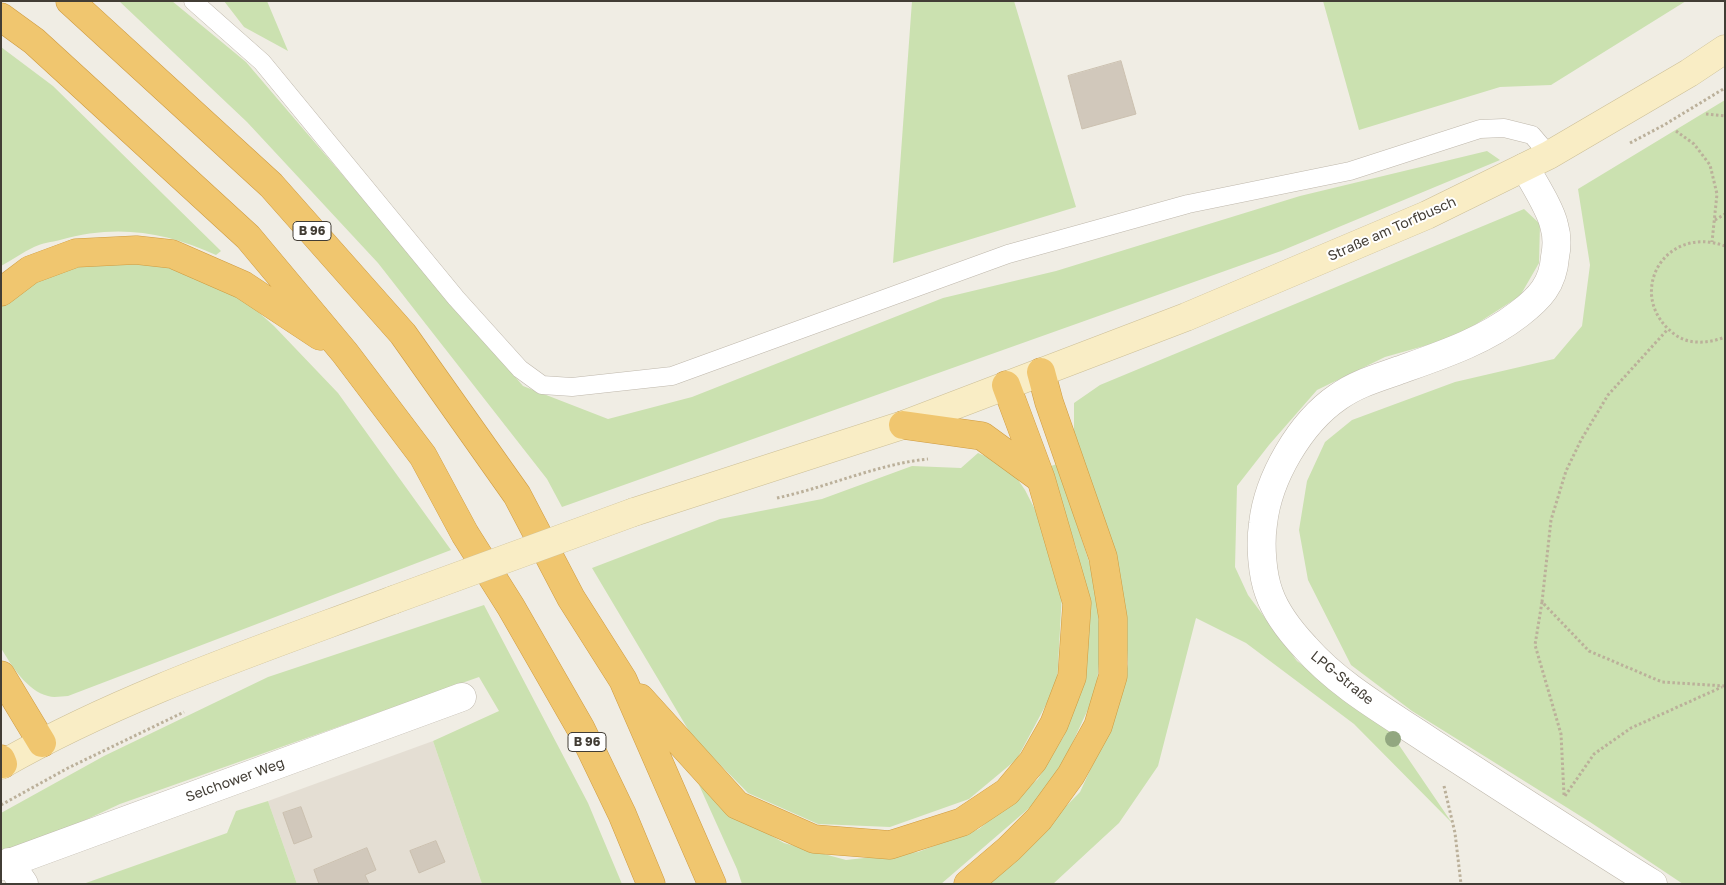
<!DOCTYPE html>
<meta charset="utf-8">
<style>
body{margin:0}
#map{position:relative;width:1726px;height:885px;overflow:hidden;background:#f0ede4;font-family:"Golos Text",sans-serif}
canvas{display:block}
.frame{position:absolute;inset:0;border:2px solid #423d35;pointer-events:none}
</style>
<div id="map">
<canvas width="1726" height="885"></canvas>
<div class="frame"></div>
</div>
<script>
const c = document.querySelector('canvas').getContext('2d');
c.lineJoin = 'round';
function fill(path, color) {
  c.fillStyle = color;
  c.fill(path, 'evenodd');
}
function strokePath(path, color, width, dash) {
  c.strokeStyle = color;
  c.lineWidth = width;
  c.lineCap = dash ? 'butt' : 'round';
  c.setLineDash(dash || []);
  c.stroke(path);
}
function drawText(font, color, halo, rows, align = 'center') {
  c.font = font + ' "Golos Text",sans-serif';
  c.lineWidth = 4;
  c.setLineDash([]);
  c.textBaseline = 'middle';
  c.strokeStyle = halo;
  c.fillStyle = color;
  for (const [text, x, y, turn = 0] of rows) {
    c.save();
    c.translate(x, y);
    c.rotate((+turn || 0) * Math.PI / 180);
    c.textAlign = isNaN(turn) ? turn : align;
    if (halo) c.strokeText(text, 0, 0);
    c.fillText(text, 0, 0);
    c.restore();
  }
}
fill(new Path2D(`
 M433,741L482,884H297L268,801Z`), '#e4ded3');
fill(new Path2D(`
 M119,1H172L246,62L523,386L608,419L692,397L943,298L1056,271L1300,196L1487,151L1500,160L1281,251L562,507L547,479L378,263L247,122Z
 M224,1H267L288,51L244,27Z
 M912,1H1014L1076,207L893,263Z
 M1323,1H1686L1551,85L1500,87L1359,130Z
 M1,47L53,86L221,251L216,255C164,231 115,224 60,240C52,242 42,243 34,247C23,252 12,260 1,266Z
 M1725,100V884H1683L1590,822L1412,711L1351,665L1308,580L1299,530L1307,481L1325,442L1352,420L1455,382L1554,359L1582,326L1590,265L1578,189Z
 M1524,209L1540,224L1539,263L1520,296L1456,337L1385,357L1317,390L1269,445L1237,486L1235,567L1248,595L1297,661L1386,726L1452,823L1354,724L1246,643L1196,618L1158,766L1119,823L1053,884H989L1080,792L1117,712L1128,664L1124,608L1074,433V403L1100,385Z
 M133,259L193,268L229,286L274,326L338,393L451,550L68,696C62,696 54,698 48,696C27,691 11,665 1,648V305L23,285L62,268Z
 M978,453L999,462L1014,474L1025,490L1047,533L1062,593L1057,684L1017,759L969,799L890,827L818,824L748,793L692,736L592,568L720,519L822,499L912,466L961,468Z
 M1057,464L1095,580L1101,645L1096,692L1064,761L1035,803L941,884H742L737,869L695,776L732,813L784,843L846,860L918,852L979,829L1038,779L1064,736L1083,675L1087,612L1077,550L1048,467Z
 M484,605L588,803L622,884H482L433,741L499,711L479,677L120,804L1,859V813L104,756L268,677Z
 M268,801L297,884H83L227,833L236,811Z`), '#cbe1b0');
const building = new Path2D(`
 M1121,61L1136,114L1082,129L1068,76Z
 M301,807L312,837L294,844L283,813Z
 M436,841L445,862L419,873L410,851Z
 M367,848L376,870L365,875L369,884H319L314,870Z`);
fill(building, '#d1c8bb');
strokePath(building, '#cbc0af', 1);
const lane = new Path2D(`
 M193,1L262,62L456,298L520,369L542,385L572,387L672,376L1008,254L1188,204L1350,171L1480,129L1504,128L1532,135L1549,155`);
const street = new Path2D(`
 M1525,167C1534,184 1550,208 1554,225C1557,235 1557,247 1555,257C1553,284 1540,298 1519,314C1483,342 1439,356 1397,371C1377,378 1356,384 1338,397C1300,423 1268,478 1263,524C1260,544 1262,574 1269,593C1276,613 1291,632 1305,647C1341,688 1390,714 1434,744C1507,791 1579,838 1653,884
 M9,862L24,884
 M1,866L462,697`);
const secondary = new Path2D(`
 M634,512L903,425L1186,317L1297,270L1427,215L1549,155L1689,73L1725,49
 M1,765C123,695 262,649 393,600`);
const highway = new Path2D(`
 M70,1L271,185L403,334L517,495L571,598L623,680L712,884
 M1,17L34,41L248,237L345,353L423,456L465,534L511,607L581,729L622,814L651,884
 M1,292L30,270L76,253L136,250L172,254L243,285L320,336
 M903,425L982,436L1041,479
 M1,675L42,743
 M640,698L737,805L814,839L890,845L962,822L1007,792L1033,761L1054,724L1072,677L1077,603L1041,479L1006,385
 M1,759L3,764
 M968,884L1009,849L1039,819L1071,775L1098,726L1113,676V618L1103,557L1049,402L1041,372`);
strokePath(lane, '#beb7ab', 19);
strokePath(street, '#beb7ab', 29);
strokePath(secondary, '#ccbf97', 29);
strokePath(highway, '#ce9b41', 29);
strokePath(new Path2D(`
 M1706,114L1725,116
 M1676,131L1694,144L1710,165L1717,194L1712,242
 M1630,143L1664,125L1725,88
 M1715,220L1725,214
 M1725,246C1662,223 1623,299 1677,336C1691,345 1710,343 1725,337
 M777,498C828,487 878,464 928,459
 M1542,602L1551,520L1566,471L1581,440L1608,395L1668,329
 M1444,786L1455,833L1461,884
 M1564,795L1561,734L1535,645L1542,602L1589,651L1662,682L1725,686
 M1565,796L1594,754L1631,728L1722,687
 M1,805L68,768L184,712`), '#bbb09a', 3, [2.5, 2.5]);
strokePath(lane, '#fff', 18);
strokePath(street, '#fff', 28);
strokePath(secondary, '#f9edc5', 28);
strokePath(highway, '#f0c66f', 28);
const secondaryBridge = new Path2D(`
 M393,600L634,512`);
strokePath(secondaryBridge, '#ccbf97', 29, []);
strokePath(secondaryBridge, '#f9edc5', 28);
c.fillStyle = '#92a780';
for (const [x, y] of [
 [1393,739]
]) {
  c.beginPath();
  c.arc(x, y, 8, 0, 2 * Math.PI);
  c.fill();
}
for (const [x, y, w] of [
 [312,231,38],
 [587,742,38]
]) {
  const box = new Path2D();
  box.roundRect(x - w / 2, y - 9.5, w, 19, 4);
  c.fillStyle = '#fff';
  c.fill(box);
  strokePath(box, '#423d35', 1);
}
drawText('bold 12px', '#423d35', null, [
 ["B 96",312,231],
 ["B 96",587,742]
]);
drawText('14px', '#423d35', '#fff', [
 ["Straße am Torfbusch",1392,229,-24],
 ["LPG-Straße",1342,678,39],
 ["Selchower Weg",235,780,-20]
]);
</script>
